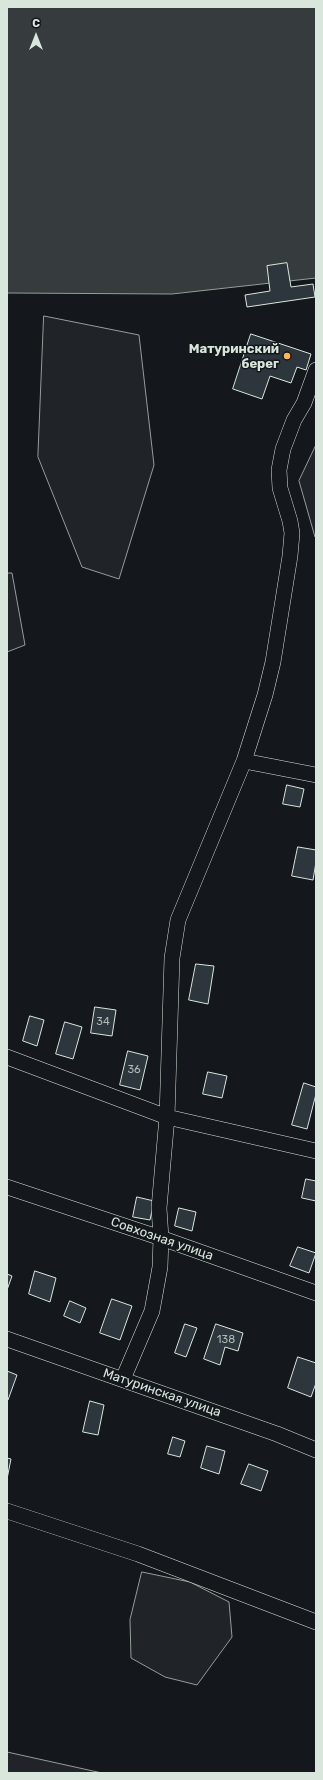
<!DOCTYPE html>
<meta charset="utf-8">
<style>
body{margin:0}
#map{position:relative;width:323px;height:1780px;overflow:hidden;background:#14181c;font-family:Rubik,sans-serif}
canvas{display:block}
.frame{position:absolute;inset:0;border:8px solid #d8e6dc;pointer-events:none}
.north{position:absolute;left:16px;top:16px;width:40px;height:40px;-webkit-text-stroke:3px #14181c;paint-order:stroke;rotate:0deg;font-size:11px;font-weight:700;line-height:16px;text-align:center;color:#d8e6dc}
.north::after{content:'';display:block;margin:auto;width:14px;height:18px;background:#d8e6dc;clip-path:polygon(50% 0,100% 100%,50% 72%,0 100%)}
</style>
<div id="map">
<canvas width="323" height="1780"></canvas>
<div class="frame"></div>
<div class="north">С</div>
</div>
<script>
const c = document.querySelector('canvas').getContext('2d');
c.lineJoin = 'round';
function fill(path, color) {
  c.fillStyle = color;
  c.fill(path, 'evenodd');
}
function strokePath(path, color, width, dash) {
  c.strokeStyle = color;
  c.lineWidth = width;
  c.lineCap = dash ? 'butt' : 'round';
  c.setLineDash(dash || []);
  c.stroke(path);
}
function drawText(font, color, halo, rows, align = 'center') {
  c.font = font + ' Rubik,sans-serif';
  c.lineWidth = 3;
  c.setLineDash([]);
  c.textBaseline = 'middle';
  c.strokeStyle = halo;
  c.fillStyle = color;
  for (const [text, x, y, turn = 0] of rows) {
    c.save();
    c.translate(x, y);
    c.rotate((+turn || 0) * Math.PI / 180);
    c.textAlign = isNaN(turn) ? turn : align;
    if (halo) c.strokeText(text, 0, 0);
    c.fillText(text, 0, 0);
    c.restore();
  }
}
const green = new Path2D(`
 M44,316L139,335L154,465L119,579L82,567L38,457Z
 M316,445V537H315L299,481Z
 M7,573H12L25,645L7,652Z
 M142,1572L190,1582L229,1602L232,1637L197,1685L165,1677L131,1658L130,1620Z
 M7,1752L102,1773H7Z`);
fill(green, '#202428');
strokePath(green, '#939e99', 1);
const water = new Path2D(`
 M7,7H316V278L172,294L7,293Z`);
fill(water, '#363b3e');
strokePath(water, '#939e99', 1);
const building = new Path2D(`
 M287,263L291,287L313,284L315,297L247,307L245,295L270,291L267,266Z
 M251,334L311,354L306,370L297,367L291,383L270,376L262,399L233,389Z
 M287,785L304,789L300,807L283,804Z
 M298,847L316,850V862L313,880L292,876Z
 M196,964L214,966L208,1004L189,1000Z
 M95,1007L116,1010L112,1036L91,1033Z
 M30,1016L44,1020L37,1046L23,1041Z
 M65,1022L82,1027L73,1059L56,1054Z
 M128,1051L148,1056L140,1090L120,1085Z
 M208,1072L227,1076L222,1098L203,1094Z
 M304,1083L316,1087V1094L307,1129L292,1125Z
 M306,1179L316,1181V1201L302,1198Z
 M137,1197L154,1201L150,1220L133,1217Z
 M179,1208L196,1212L192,1231L175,1226Z
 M298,1247L316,1253L309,1273L290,1266Z
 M35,1271L56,1278L50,1302L29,1294Z
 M7,1274L12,1276L7,1290Z
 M112,1299L132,1306L120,1340L100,1333Z
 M70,1301L86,1308L80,1323L64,1316Z
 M185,1324L197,1328L186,1357L175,1353Z
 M216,1324L243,1333L238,1351L225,1347L220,1365L204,1359Z
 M298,1357L316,1363V1383L311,1397L288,1388Z
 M7,1371L17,1375L8,1400H7Z
 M90,1401L104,1405L98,1435L83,1432Z
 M173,1437L185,1441L180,1457L168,1454Z
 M207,1446L225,1451L219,1474L201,1468Z
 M7,1458L11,1459L7,1479Z
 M249,1464L268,1471L261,1491L241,1484Z`);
fill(building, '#2c363c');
strokePath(building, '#d8e6dc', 1);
const minor = new Path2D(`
 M244,761L316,775
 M7,1057L167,1117L316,1151
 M7,1187L161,1238L316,1293
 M7,1339L277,1434L316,1450
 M123,1379L152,1311L160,1267L161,1238L159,1208L167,1117L172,958L178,920L244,761L265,695L273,662L290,556L292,533L290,521L280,488L279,470L283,449L294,420L304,403L316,370
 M7,1511L138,1554L316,1622`);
strokePath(minor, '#d8e6dc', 16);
strokePath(minor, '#14181c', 15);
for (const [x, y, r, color] of [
 [287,356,4,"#ffb74d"]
]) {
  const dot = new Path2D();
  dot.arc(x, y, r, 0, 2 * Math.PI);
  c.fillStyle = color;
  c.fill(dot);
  strokePath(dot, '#14181c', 1.5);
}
drawText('11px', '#adbab4', null, [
 ["34",103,1022],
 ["36",134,1070],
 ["138",226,1340]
]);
drawText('bold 13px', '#d8e6dc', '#14181c', [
 ["Матуринский",279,349],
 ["берег",279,364]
], 'right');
drawText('13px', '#d8e6dc', '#14181c', [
 ["Совхозная улица",162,1239,19],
 ["Матуринская улица",162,1393,19]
]);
</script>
